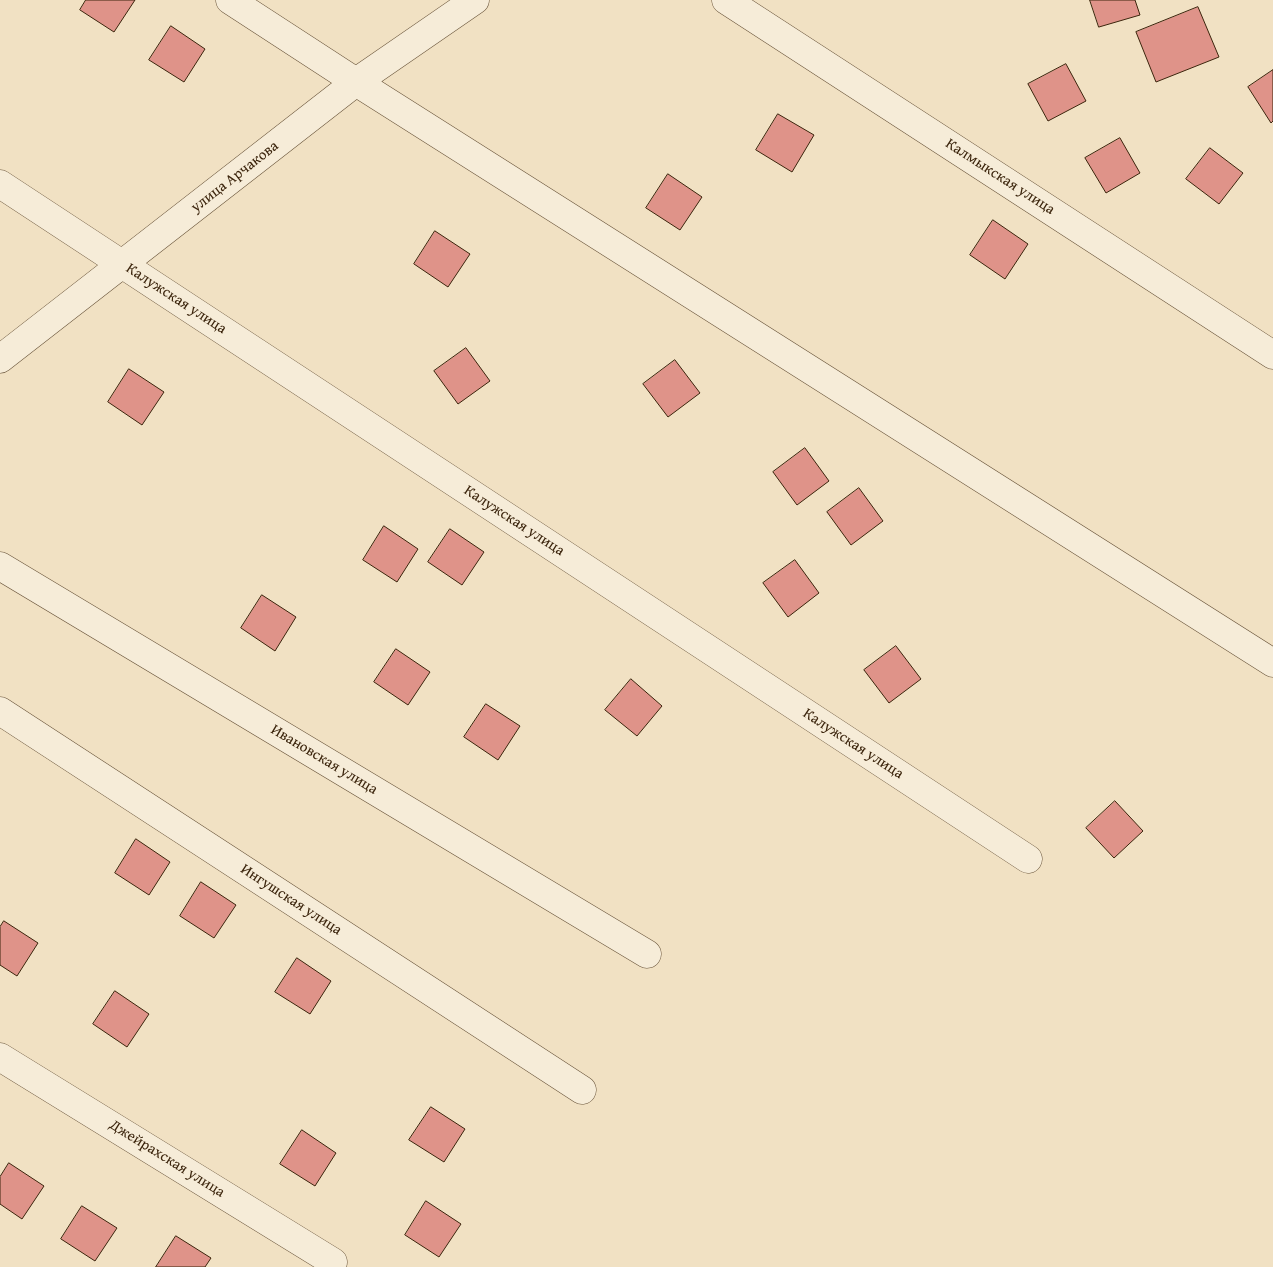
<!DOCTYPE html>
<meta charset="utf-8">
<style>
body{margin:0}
canvas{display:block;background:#f1e1c3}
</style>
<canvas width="1273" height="1267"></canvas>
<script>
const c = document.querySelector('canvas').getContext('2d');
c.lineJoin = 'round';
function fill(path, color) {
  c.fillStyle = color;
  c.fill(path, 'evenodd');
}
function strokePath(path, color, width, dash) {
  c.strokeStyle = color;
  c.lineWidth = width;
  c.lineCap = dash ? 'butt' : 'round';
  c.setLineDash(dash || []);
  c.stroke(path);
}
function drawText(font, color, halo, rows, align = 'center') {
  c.font = font + ' "Gentium Book Plus",serif';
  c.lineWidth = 4;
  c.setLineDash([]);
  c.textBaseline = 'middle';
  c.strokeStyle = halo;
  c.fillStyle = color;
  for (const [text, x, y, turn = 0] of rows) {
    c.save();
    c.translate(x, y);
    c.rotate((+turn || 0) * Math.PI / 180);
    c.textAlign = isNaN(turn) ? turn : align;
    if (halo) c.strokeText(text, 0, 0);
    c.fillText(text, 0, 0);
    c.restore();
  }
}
const building = new Path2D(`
 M86,0H135L114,32L80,10Z
 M1090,0H1135L1140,15L1099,27Z
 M1198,7L1219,57L1156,82L1136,32Z
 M171,26L205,49L184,82L149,60Z
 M1066,64L1086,101L1048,121L1028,84Z
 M1273,70V121L1271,123L1248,87Z
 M778,114L814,135L792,172L756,150Z
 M1120,138L1140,173L1106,193L1085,158Z
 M1210,148L1243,173L1219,204L1186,179Z
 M668,174L702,197L680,230L646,208Z
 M993,220L1028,244L1005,279L970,255Z
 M435,231L470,254L448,287L414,264Z
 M466,348L490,381L458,404L434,371Z
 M675,360L700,393L668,417L643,384Z
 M129,369L164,392L142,425L108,402Z
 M805,448L829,481L797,505L773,472Z
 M859,488L883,521L851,545L827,512Z
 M384,526L418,549L397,582L363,560Z
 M450,529L484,552L462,585L428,562Z
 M795,560L819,593L788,617L763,583Z
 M262,595L296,617L275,651L241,628Z
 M896,646L921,679L889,703L864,670Z
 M396,649L430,672L408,705L374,682Z
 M631,679L662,706L637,736L605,710Z
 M486,704L520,726L498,760L464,737Z
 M1115,801L1143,831L1114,858L1086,828Z
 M136,839L170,862L149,895L115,873Z
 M201,882L236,905L214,938L180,916Z
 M4,921L38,943L17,976L0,965V927Z
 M297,958L331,981L310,1014L275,992Z
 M115,991L149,1014L127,1047L93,1024Z
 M431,1107L465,1129L444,1162L409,1140Z
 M302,1130L336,1153L315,1186L280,1164Z
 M9,1163L44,1186L22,1219L0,1204V1177Z
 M426,1201L461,1224L439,1257L405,1235Z
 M82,1206L117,1228L95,1261L61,1239Z
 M176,1236L211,1258L205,1267H156Z`);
fill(building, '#df9389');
strokePath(building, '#3c250d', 1);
const minor = new Path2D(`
 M230,0L356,82L1273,663
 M726,0L1273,355
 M0,184L1028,859
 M0,359L356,82L475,0
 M0,566L647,954
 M0,711L582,1090
 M0,1057L333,1262`);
strokePath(minor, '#69543a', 29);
strokePath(minor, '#f6ecd8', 28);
drawText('15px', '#3c250d', '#f6ecd8', [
 ["улица Арчакова",235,177,-38],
 ["Калмыкская улица",1000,177,33],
 ["Калужская улица",176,299,33],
 ["Калужская улица",514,521,33],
 ["Калужская улица",853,744,33],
 ["Ивановская улица",324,760,31],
 ["Ингушская улица",291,900,33],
 ["Джейрахская улица",167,1159,32]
]);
</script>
